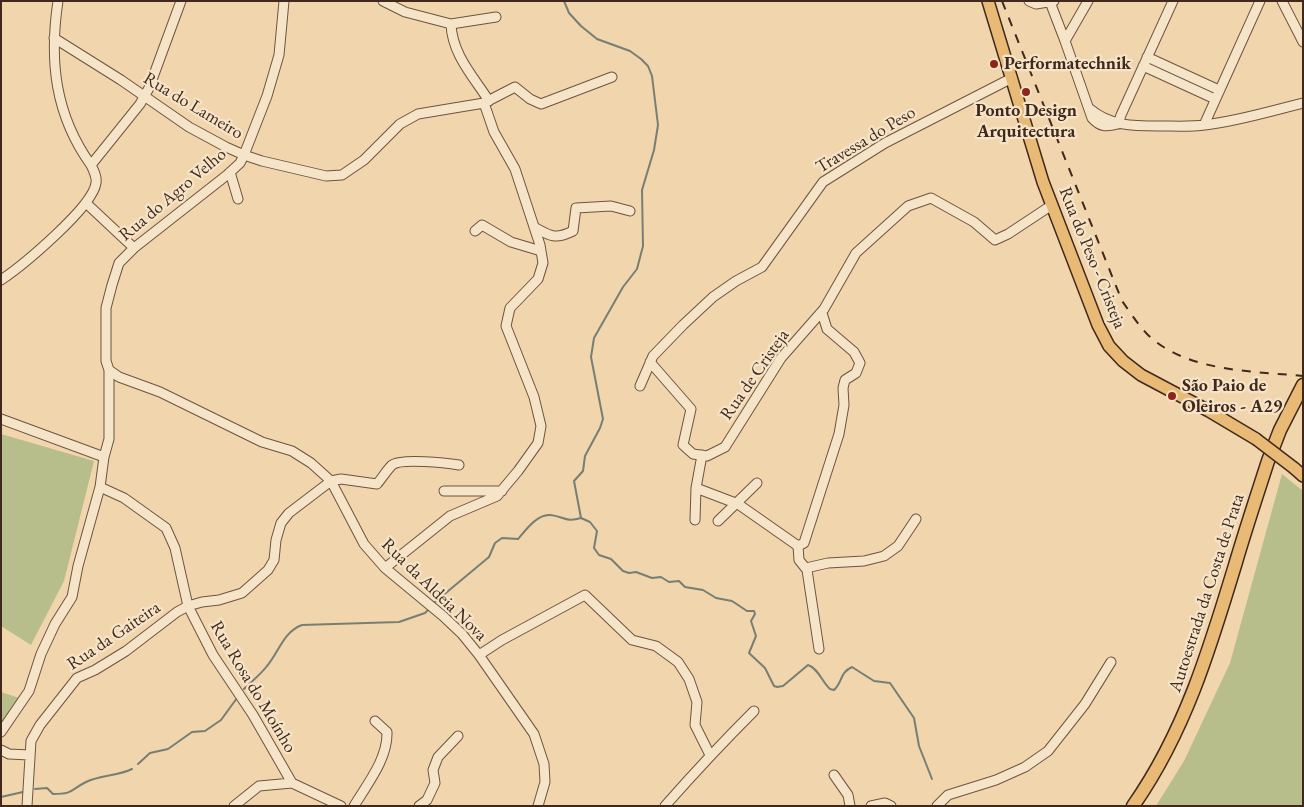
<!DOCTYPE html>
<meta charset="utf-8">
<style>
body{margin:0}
#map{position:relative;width:1304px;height:807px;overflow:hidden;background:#f1d5ac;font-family:"EB Garamond",serif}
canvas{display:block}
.frame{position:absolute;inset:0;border:2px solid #40291c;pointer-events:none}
</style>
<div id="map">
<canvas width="1304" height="807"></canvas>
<div class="frame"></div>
</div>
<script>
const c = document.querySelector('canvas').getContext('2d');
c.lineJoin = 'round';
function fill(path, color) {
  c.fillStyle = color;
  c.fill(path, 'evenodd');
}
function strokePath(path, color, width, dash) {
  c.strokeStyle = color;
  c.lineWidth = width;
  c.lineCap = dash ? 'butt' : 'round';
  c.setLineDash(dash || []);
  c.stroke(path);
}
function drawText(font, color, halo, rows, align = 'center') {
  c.font = font + ' "EB Garamond",serif';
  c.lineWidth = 4.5;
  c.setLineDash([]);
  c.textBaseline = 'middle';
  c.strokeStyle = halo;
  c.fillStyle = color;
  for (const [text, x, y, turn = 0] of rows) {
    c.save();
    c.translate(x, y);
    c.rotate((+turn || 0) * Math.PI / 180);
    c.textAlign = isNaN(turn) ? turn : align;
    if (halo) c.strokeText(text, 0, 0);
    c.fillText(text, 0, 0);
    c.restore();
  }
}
fill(new Path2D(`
 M1,434L94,461L64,581L31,645L1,626Z
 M1282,474L1303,491V806H1156L1184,761L1230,663Z
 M1,692L19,698L1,723Z`), '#b8be8b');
strokePath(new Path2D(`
 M564,1L569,13L581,26L597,39L630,51L641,59L648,66L652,76L658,125L654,150L642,190L643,246L637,269L623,287L594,338L591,357L603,419L600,428L585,456L583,471L574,481L581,518
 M581,518L590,522L597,531L594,548L599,555L611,559L623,571L629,573L636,572L652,578L661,577L669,582L679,581L685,587L703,590L716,598L732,601L747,611H754L755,614L751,621L756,636L749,653L765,668L774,686L777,687L783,686L808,665C818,668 822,682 830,689L834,690C843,682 839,673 852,667L874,681L890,683L914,718L919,746L932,779
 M435,602L489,557L495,543L502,538L518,539C525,531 537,514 550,515C564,516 565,523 581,518
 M244,689C252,681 261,674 267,666C279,652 283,632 302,625L399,622L425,613L429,609
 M138,764L150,753L168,749L192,732L205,731L221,720L237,698
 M35,789L47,788L53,794C74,794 70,790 86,782C100,775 118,776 132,769
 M1,797L23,792`), '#777f74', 2);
const minor = new Path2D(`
 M58,1C49,61 55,115 91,165
 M284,1L279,55L267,96L244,155L240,163L227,175L134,248L119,263L112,285L106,308V361L109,370L119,377L160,392L262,442L292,451L311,463L331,481L364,544L385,568L443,616L462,634L479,655L534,734L544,764L545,782L538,806
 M383,1L405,12L451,24L496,17
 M1029,1L1036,4L1054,1
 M1282,1L1303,42
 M1050,2L1065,41L1092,118C1100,127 1106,127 1118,124
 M451,24C452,54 473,76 489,101
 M54,38L121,80L189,127L226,147L244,155L262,161L326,176L342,175L364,160L400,124L418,114L484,103L515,87L530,99L541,104L612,77
 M1065,41L1088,1
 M1147,57L1219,90
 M1143,66L1215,99
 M1090,109C1110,126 1133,126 1159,126C1174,126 1190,127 1205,125C1238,121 1271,111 1303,103
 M1118,124L1121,115L1173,1
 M1204,125L1260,1
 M230,172L238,199
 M86,203L134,248
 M534,227C550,236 555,240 573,231L576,208L611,206L630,211
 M475,231L482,225L511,242L541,251
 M1,280C22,266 93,207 96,183C97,177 94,171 91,165L140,104L149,88L181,1
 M650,362L691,409L683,445L693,454L707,456L725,447L781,358L824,309L856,253L908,206L931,198L974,222L995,240L1008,234L1052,205
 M640,386L653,356L683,325L713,297L736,281L762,267L823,182L885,143L1012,78
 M1,419L104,457
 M100,487L124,498L166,528L175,548L188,606L213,655L253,715L292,783
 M696,488L738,504L798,546L804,543L839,434L844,405L843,388L845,380L856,373L860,363L854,352L827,329L822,313
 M444,491H502
 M695,520L696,488L702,455
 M718,521L757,483
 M798,546L799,560L807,570L819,649
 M385,568L450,516L497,496L518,471L538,443L541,426L534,397L506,326L510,308L538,279L543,263L540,245L515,169L494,132L484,103
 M806,568L828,563L864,561L884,556L898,546L916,519
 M479,655L502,640L585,595L632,640L656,646L678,662L689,679L697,702L695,725L710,755
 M1,732L29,691L41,654L55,624L72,597L78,566L100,487L104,457L109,439V370
 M1,750L9,754L29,755
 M834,775L848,795L850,806
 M27,806L31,741L40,725L77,678L95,670L126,651L177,612L188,606L202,602L219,600L242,593L268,570L274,560L276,540L281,523L289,513L331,481L341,479L377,484C382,478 387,470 392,465C401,458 447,463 459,465
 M234,806L259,786L292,783L341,806
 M354,806C368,783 388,758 387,732L375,721
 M419,806L427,800L435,783L433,770L438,757L458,736
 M665,806C694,773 723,742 754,711
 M871,806L885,803L891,806
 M937,806L948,795L996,780L1025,767L1048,751L1085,704L1111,662`);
const major = new Path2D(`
 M988,1L1043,182L1098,325L1109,346L1123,361L1141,375L1209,411L1256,439
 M1294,468L1303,476`);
const highway = new Path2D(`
 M1133,806C1185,732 1210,648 1236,562C1246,528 1257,495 1268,461L1280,430L1303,385`);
strokePath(minor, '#6c5440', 11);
strokePath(major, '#40291c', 14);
strokePath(highway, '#40291c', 15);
strokePath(minor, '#f6e4c9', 9);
strokePath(major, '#e8ba76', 11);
strokePath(highway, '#e8ba76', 12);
strokePath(new Path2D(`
 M1002,1L1122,301C1130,312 1138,325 1148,335C1187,372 1252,371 1303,376`), '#40291c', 2, [9, 9]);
const majorBridge = new Path2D(`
 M1256,439L1294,468`);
strokePath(majorBridge, '#40291c', 14, []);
strokePath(majorBridge, '#e8ba76', 11);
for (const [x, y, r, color] of [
 [994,64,5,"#8f2418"],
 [1026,92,5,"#8f2418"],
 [1172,396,5,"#8f2418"]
]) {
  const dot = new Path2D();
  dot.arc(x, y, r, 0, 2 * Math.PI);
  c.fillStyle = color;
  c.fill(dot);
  strokePath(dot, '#f6e4c9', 2);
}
drawText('bold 18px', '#40291c', '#f6e4c9', [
 ["Performatechnik",1004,64],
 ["Ponto Design",1026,111,"center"],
 ["Arquitectura",1026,132,"center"],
 ["São Paio de",1182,386],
 ["Oleiros - A29",1182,407]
], 'left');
drawText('18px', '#40291c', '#f6e4c9', [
 ["Rua do Lameiro",193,106,31],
 ["Travessa do Peso",866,140,-31],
 ["Rua do Agro Velho",173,195,-40],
 ["Rua do Peso - Cristeja",1092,258,68],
 ["Rua de Cristeja",755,375,-55],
 ["Rua da Aldeia Nova",434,590,44],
 ["Autoestrada da Costa de Prata",1207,593,-72],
 ["Rua da Gaiteira",114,636,-34],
 ["Rua Rosa do Moínho",253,687,59]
]);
</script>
